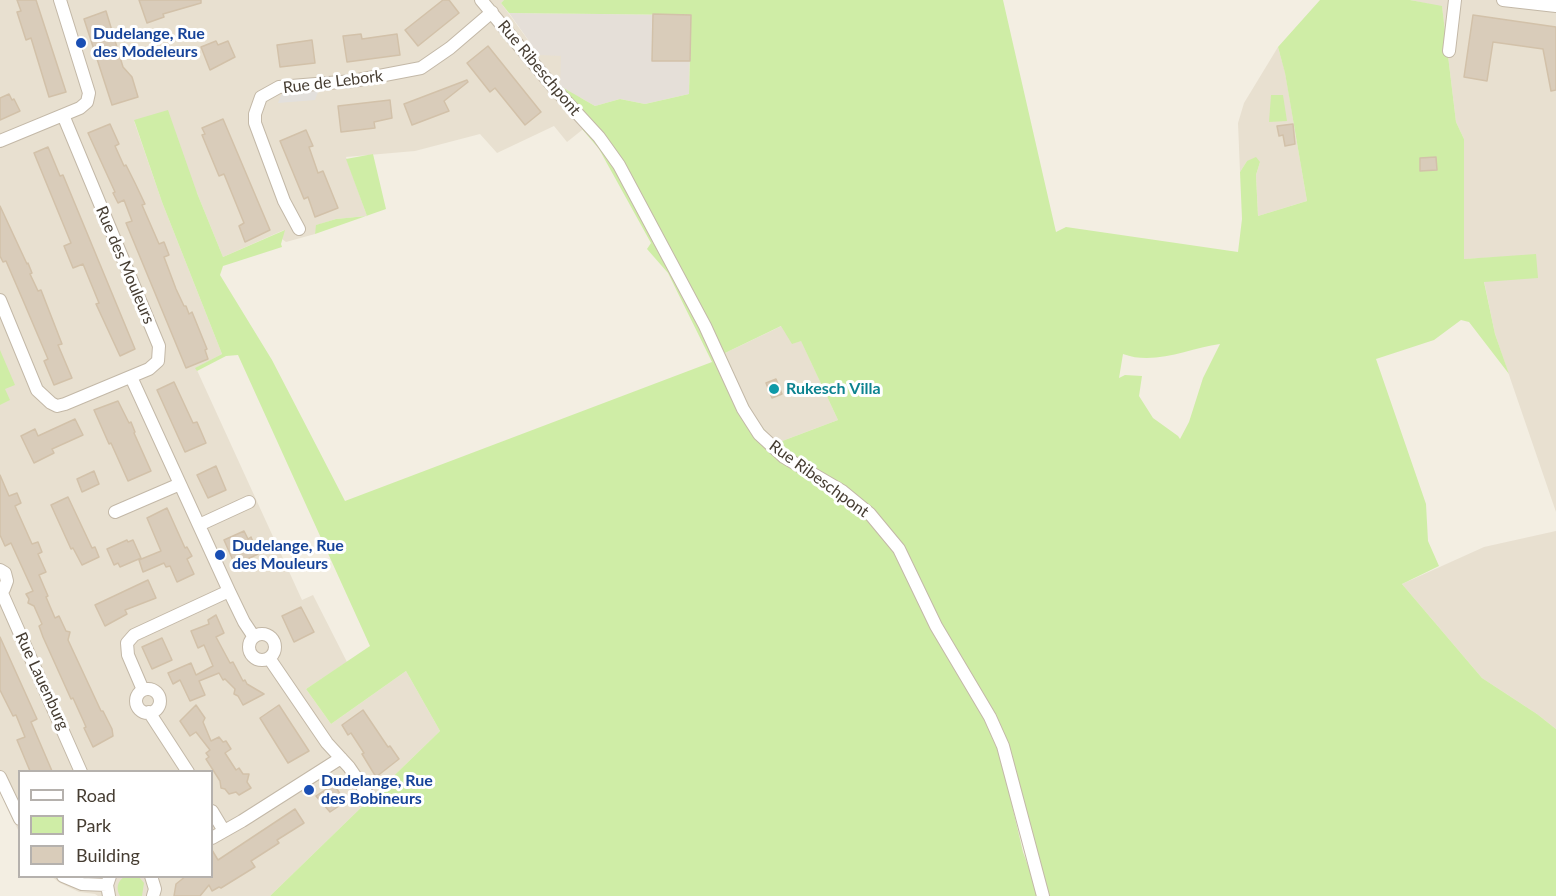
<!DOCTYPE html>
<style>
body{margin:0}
#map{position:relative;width:1556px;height:896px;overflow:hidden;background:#f3eee2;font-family:Lato,sans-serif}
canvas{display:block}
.legend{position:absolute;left:18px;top:770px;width:195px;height:108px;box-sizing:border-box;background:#fff;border:2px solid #b5b1ad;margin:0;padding:8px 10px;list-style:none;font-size:18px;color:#463d32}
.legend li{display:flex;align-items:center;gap:12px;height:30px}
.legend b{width:30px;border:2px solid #b5b1ad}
</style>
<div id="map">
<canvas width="1556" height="896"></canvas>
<ul class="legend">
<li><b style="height:8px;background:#fff"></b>Road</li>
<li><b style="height:16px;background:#cfeda6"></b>Park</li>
<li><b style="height:16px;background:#d9ccba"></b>Building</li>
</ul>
</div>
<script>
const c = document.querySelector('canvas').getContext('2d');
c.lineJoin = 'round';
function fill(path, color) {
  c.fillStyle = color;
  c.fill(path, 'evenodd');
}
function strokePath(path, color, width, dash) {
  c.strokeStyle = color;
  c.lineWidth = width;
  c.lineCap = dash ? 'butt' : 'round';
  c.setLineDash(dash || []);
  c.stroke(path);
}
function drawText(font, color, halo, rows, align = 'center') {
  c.font = font + ' Lato,sans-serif';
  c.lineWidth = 6;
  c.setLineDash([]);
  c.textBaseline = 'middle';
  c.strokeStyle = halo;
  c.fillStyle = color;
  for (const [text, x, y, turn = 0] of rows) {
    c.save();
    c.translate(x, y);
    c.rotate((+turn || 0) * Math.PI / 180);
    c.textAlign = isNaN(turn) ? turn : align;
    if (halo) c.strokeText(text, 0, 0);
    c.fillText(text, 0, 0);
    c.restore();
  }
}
fill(new Path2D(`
 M0,0H504L501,3L539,55H561L592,122L567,142L554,126L497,153L480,134L415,151L346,157L367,216L336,219L317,225L315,234L286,242L282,239L284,230L223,257L197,193L134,121L162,202L222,354L196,368L302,600L313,595L347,662L306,689L331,724L406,671L440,731L270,896H98L95,894L79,892L60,883L52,877L212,876V772H20L19,832L0,792Z
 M1410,0H1556V512L1495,334L1484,281L1536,255L1464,259V139L1456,122L1442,7Z
 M1278,47L1285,72L1307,201L1258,216L1256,175L1260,162L1247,161L1240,172L1238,123L1244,103Z
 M792,321L838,420L777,443L763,431L748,406L725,353Z
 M1556,531V729L1537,714L1482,678L1402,584L1484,547Z`), '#e8e0d0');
fill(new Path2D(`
 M509,13L691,15L689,94L645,104L620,99L595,106L560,86L561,56L539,55Z`), '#e5dfd8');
fill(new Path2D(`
 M504,0H1003L1056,232L1066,227L1238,252L1242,219L1240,172L1247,161L1256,157L1260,162L1256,175L1258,216L1307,201L1285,73L1278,47L1320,0H1410L1442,6L1456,122L1464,139V259L1536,254L1538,278L1484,282L1495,334L1509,374L1469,322L1461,320L1434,340L1376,359L1426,504L1428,541L1439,566L1402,584L1482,678L1537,714L1556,729V896H1046L1031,848L1010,748L1004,735L999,750L1023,852L1039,896H270L440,731L406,671L331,724L306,689L370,646L238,355L226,356L197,371L195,368L222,354L162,202L134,120L168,110L197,193L223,257L285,230L281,244L282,247L223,266L220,275L272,360L345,501L712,362L668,273L647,249L651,243L599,149L582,129L591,122L560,86L595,106L620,99L645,104L689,94L691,15L509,13L501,3ZM781,326L792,344L801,341L838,420L777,443C750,418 739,385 725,353ZM1220,344L1203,378L1189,422L1180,439L1178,436L1153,418L1139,396L1142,376L1125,375L1119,378L1123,354C1155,366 1189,348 1220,344Z
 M1271,95H1283L1287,121L1269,122Z
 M373,154L386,209L315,234L316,225L336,219L367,216L346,159Z
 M0,350L15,385L5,389L10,400L0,405Z
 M139,877L144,883L142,896H120C116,889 117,882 124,877Z`), '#cfeda6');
fill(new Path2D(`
 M319,89L315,100L278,103L282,93Z`), '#e3e0dc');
const building = new Path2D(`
 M17,0H36L66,92L49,97L31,38L26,40L17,12L21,11Z
 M139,0H201V3L163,14L164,17L147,23Z
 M443,0H449L459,13L418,46L405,30Z
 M106,11L123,67L132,77L138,97L112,105L84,19Z
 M653,14L691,15L690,61H652Z
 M1473,15L1556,27V90L1551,91L1543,49L1493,42L1487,81L1464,77Z
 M361,34L362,39L397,34L400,55L347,62L343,36Z
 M312,40L315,63L280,67L277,45Z
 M216,41L218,45L228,41L235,57L210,70L201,47Z
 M488,46L541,112L525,125L495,88L490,92L467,63Z
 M467,80L468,82L444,101L449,111L412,125L404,104Z
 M9,94L12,100L14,99L20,111L0,120V98Z
 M390,100L392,118L374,122L375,128L341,132L338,106Z
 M223,119L270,230L245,242L239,226L244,223L224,174L219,176L202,135L205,134L202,128Z
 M110,124L119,144L115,146L124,166L126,165L135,183L145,204L142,205L159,244L164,242L169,255L164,257L176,289L184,306H186L189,314L192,312L207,349L205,350L208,359L186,368L126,223L132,221L124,200L118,203L113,193L115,192L88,133Z
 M1293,124L1295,144L1285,146L1283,135L1279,136L1277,126Z
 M306,130L313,146L309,147L318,173L323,171L338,208L315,217L308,197L304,199L280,141Z
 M48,147L60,176L63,175L135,349L120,356L96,304L99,303L83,264L73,268L64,246L71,243L34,153Z
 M1436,157L1437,170L1420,171V158Z
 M0,206L27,264L28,263L32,273L30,274L38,291L41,290L62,344L58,345L72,378L54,385L44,361L48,359L22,298L6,261L3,262L0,256Z
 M776,379L782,394L772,398L766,383Z
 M174,382L193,423L197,422L206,443L185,452L157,390Z
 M118,401L129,423L131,422L135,432L134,433L151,471L128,481L111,443L109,444L94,410Z
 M75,419L83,435L52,449L54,453L34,463L21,436L35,429L38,436Z
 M216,466L226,490L208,498L197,475Z
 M94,471L99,484L82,492L77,479Z
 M0,475L9,496L17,493L21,503L15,506L32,544L38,542L42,552L38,554L46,572L39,575L48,596L46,597L55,618L59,616L66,631L70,632L68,640L101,711H103L112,729L113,736L93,747L84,728L86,727L83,720L73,698L71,699L43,637L39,626L42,624L34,606L28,603L29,599L26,594L33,591L11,543L5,546L0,535Z
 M68,497L92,548L95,547L99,557L82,565L73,548L71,549L51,505Z
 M167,508L185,548L187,547L192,556L187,559L194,574L177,582L170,566L166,567L164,563L143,572L139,560L161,551L147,518Z
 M244,531L248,539L251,537L258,554L235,565L224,540Z
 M127,540L128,542L133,540L141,558L120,567L118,563L114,565L107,549Z
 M148,580L156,598L125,610L127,614L105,626L95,605Z
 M301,607L314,632L294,642L282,616Z
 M216,615L224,633L216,637L230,663L233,662L243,681L245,680L247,684L264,694L243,705L238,696L234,694L235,689L225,679L223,680L219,673L199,681L205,695L190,701L180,680L173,684L168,673L191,663L196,675L213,666L204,645L198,648L191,631L209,624L208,620Z
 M0,637L37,719L31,722L52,771H30L17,740L25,737L16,715L13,716L0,690Z
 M162,638L172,660L152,669L142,647Z
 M196,705L205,718L203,722L211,741L219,737L223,742L226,741L231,749L225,753L236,770L239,768L243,774H249L247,782L251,788L239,795L236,792L229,794L225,789L221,788L220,781L206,759L209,757L206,753L210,750L196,732L190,736L180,721Z
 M279,705L309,751L288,763L260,718Z
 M363,710L388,747L390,746L399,759L376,777L362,754L364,753L351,733L348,735L342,725Z
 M334,784L345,802L330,812L316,796Z
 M295,809L304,823L277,840L279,843L251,861L255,867L221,888L219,887L212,891L209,885L200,896H174L176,884L186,876H212V850L218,860Z`);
fill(building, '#d9ccba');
strokePath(building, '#d2c1a9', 1.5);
const minor = new Path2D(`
 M481,0L554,88L599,137L619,165L705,326L743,409L759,434L784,457L842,491L870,514L899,549L936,626L990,717L1003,746L1043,896
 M1503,0L1556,6
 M1449,51L1455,0
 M0,141L80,108L87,102L89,93L60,0
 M299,229L284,201L255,123V114L261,97L279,87L353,81L421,68L450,48L492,12
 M0,300L37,390L51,403L57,406L65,404L149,369L158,361L159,346L63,115
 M131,377L229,591L244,622L254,637
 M115,512L180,484
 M199,525L249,502
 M0,570L5,573L7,581L4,589L0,591
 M1,591L81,772
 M249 647a13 13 0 1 1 26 0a13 13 0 1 1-26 0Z
 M269,658L327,743L349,767L366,792
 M136 701a12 12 0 1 1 24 0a12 12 0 1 1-24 0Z
 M143,690L128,655L127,643L134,635L229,591
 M149,712L188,772
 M0,777L20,819
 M212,811L224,831
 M212,838L242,821L341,758
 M63,876L82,884L107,885
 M151,876L155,889L153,896
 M109,896L107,885L110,876`);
strokePath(minor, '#c3b8a7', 14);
strokePath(minor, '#fff', 12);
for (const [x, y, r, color] of [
 [81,43,6,"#1a4fb4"],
 [774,389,6,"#0f9aa8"],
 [220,555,6,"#1a4fb4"],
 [309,790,6,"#1a4fb4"]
]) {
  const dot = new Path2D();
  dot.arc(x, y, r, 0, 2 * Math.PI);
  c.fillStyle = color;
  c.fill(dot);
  strokePath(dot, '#fff', 2);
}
drawText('bold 16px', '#164399', '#fff', [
 ["Dudelange, Rue",93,34],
 ["des Modeleurs",93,52],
 ["Dudelange, Rue",232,546],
 ["des Mouleurs",232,564],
 ["Dudelange, Rue",321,781],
 ["des Bobineurs",321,799]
], 'left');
drawText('16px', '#463d32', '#fff', [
 ["Rue Ribeschpont",539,68,50],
 ["Rue de Lebork",333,82,-7],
 ["Rue des Mouleurs",125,265,67],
 ["Rue Ribeschpont",819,479,36],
 ["Rue Lauenburg",42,681,65]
]);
drawText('bold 16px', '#0d838f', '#fff', [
 ["Rukesch Villa",786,389]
], 'left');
</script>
